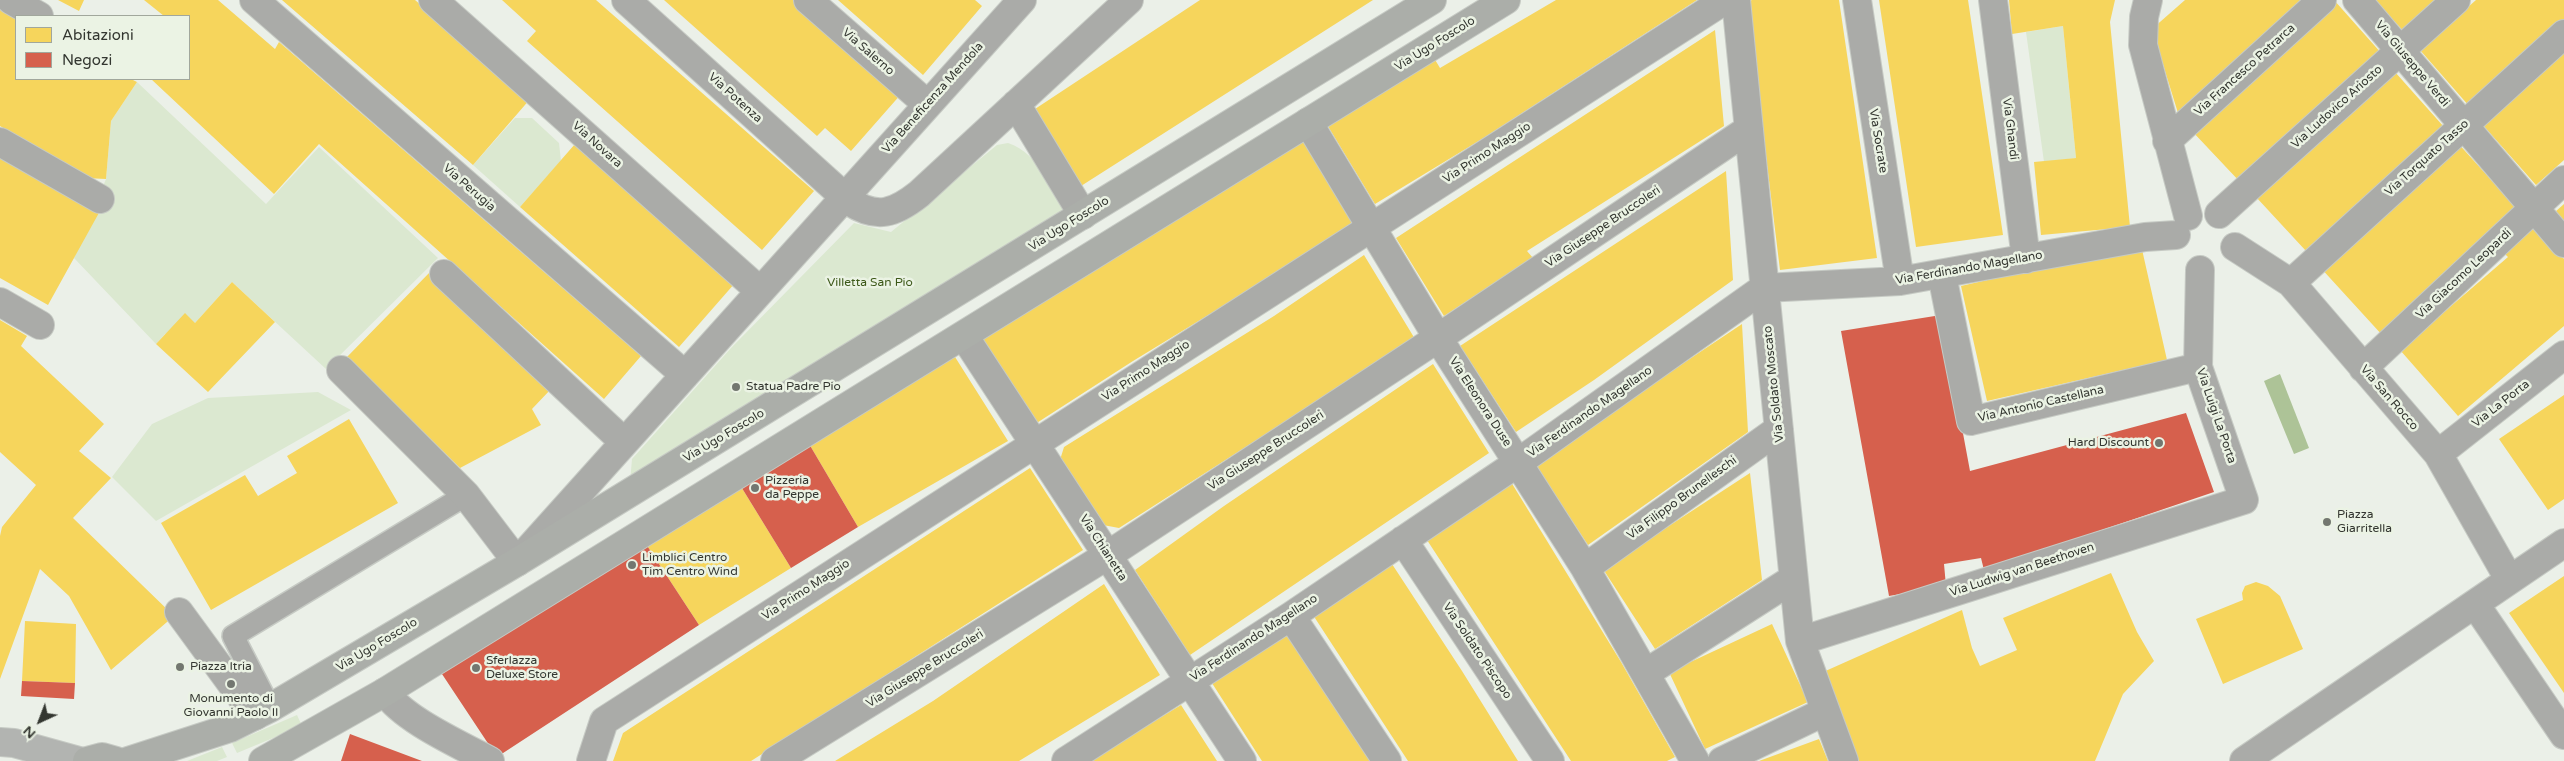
<!DOCTYPE html>
<style>
body{margin:0}
#map{position:relative;width:2564px;height:761px;overflow:hidden;background:#ebf0e8;font-family:"Varela Round",sans-serif}
canvas{display:block}
.legend{position:absolute;left:15px;top:15px;width:175px;height:65px;box-sizing:border-box;background:#ebf3e4;border:1px solid #a1a79c;margin:0;padding:6px 9px;list-style:none;font-size:15px;color:#333630}
.legend li{display:flex;align-items:center;gap:10px;height:25px}
.legend b{width:25px;border:1px solid #a1a79c}
.north{position:absolute;left:15px;top:696px;width:50px;height:50px;-webkit-text-stroke:4px #ebf3e4;paint-order:stroke;rotate:223deg;font-size:14px;font-weight:700;line-height:20px;text-align:center;color:#333630}
.north::after{content:'';display:block;margin:auto;width:18px;height:22px;background:#333630;clip-path:polygon(50% 0,100% 100%,50% 72%,0 100%)}
</style>
<div id="map">
<canvas width="2564" height="761"></canvas>
<ul class="legend">
<li><b style="height:14px;background:#f6d55c"></b>Abitazioni</li>
<li><b style="height:14px;background:#d6604d"></b>Negozi</li>
</ul>
<div class="north">N</div>
</div>
<script>
const c = document.querySelector('canvas').getContext('2d');
c.lineJoin = 'round';
function fill(path, color) {
  c.fillStyle = color;
  c.fill(path, 'evenodd');
}
function strokePath(path, color, width, dash) {
  c.strokeStyle = color;
  c.lineWidth = width;
  c.lineCap = dash ? 'butt' : 'round';
  c.setLineDash(dash || []);
  c.stroke(path);
}
function drawText(font, color, halo, rows, align = 'center') {
  c.font = font + ' "Varela Round",sans-serif';
  c.lineWidth = 5;
  c.setLineDash([]);
  c.textBaseline = 'middle';
  c.strokeStyle = halo;
  c.fillStyle = color;
  for (const [text, x, y, turn = 0] of rows) {
    c.save();
    c.translate(x, y);
    c.rotate((+turn || 0) * Math.PI / 180);
    c.textAlign = isNaN(turn) ? turn : align;
    if (halo) c.strokeText(text, 0, 0);
    c.fillText(text, 0, 0);
    c.restore();
  }
}
fill(new Path2D(`
 M2063,26L2076,158L2044,162L2026,32Z
 M137,82L266,204L319,147L438,258L326,369L232,282L195,323L165,334L156,344L74,258L106,179L111,121Z
 M515,118H532L559,143L561,161L520,207L473,165Z
 M1008,143C1040,153 1055,195 1072,222L629,494L632,459L731,348L854,223L891,232L997,145Z
 M318,392L351,410L156,521L112,477L152,424L208,398Z
 M297,715L302,726L237,753L232,743Z
 M222,747L227,757L217,761H187Z`), '#dbe8d0');
fill(new Path2D(`
 M2280,374L2309,448L2294,454L2264,381Z`), '#adc397');
fill(new Path2D(`
 M58,0H84L79,11Z
 M144,0H218L275,49L279,42L641,356L604,399L319,144L274,194L151,79H189V16H164Z
 M282,0H415L531,98L473,165Z
 M502,0H596L814,191L762,250L527,41L536,31Z
 M664,0H793L902,93L851,151L825,128L817,136Z
 M838,0H975L982,6L923,75Z
 M1200,0H1373L1081,186L1035,109Z
 M1556,0H1697L1482,139L1375,204L1326,123L1434,58L1440,68Z
 M1752,0H1839L1877,258L1780,270L1747,2Z
 M1879,0H1968L2003,235L1916,247Z
 M2009,0H2115L2110,22L2130,227L2041,235L2034,162L2076,158L2063,26L2012,34Z
 M2185,0H2302L2178,113L2152,29Z
 M2334,0L2382,54L2241,183L2191,130Z
 M2375,0H2443L2405,33Z
 M2476,0H2564V20L2469,106L2420,50Z
 M0,2L16,16V79H131L137,82L111,121L106,179L85,178L0,126Z
 M1715,30L1724,126L1527,251L1533,258L1444,316L1396,238Z
 M2564,49V160L2536,185L2482,124Z
 M2395,72L2444,127L2306,251L2256,197Z
 M1304,138L1356,225L1133,361L1032,426L973,337Z
 M2456,141L2521,213L2383,336L2319,266Z
 M575,144L735,283L679,347L520,207Z
 M0,156L100,211L48,305L0,278Z
 M1726,171L1733,280L1594,380L1516,432L1460,346Z
 M2564,204V221L2555,212Z
 M2536,225L2564,259V326L2458,416L2400,350L2508,257L2503,252Z
 M2141,245L2167,360L1987,401L1961,286Z
 M1364,255L1415,339L1119,528L1103,525L1060,460L1064,447L1274,316Z
 M431,271L551,389L532,409L541,425L460,468L347,357Z
 M232,282L275,322L208,392L156,344L185,313L195,323Z
 M0,320L27,336L21,346L104,424L79,451L111,478L73,518L174,616L111,670L69,596L40,569L0,679V536L2,527L36,485L0,452Z
 M1742,324L1748,432L1588,545L1534,463Z
 M950,349L1008,441L858,527L805,437Z
 M1433,364L1489,453L1190,655L1135,570L1224,506Z
 M2564,395V499L2548,510L2499,439Z
 M349,419L398,503L211,610L161,523L245,475L258,496L297,473L287,456Z
 M1030,468L1083,550L751,761H613L623,733Z
 M1750,473L1762,580L1655,649L1603,569Z
 M737,480L791,568L699,625L644,541Z
 M1511,482L1621,662L1675,757L1667,761H1571L1427,540Z
 M1392,564L1462,671L1518,761H1408L1313,615Z
 M2111,573L2137,632L2154,661L2123,694L2095,761H1857L1821,673L1962,610L1972,648L1980,666L2017,650L2003,618Z
 M2564,576V693L2509,613Z
 M2256,582L2268,586L2280,596L2303,649L2223,684L2196,619L2243,600L2242,593L2245,586Z
 M1104,584L1160,675L1019,761H835L933,701Z
 M25,621L76,624L75,683L22,681Z
 M1772,624L1808,702L1705,749L1669,672Z
 M1286,631L1371,761H1262L1210,680Z
 M1181,705L1217,761H1090L1128,737Z
 M1819,739L1828,761H1759Z`), '#f6d55c');
fill(new Path2D(`
 M1941,315L1970,471L2186,413L2214,492L1984,570L1981,558L1944,564L1946,586L1889,596L1841,331Z
 M805,437L858,527L791,568L737,480Z
 M644,541L699,625L497,757L440,671Z
 M22,681L75,683L74,699L21,696Z
 M350,734L422,761H341Z`), '#d6604d');
const service = new Path2D(`
 M270,708L233,636L466,495`);
const pedestrian = new Path2D(`
 M179,612L255,716
 M385,692C404,720 459,744 490,761`);
const minor = new Path2D(`
 M11,0L39,16
 M254,0L685,375
 M433,0L760,291
 M626,0L849,201C877,220 895,213 919,194L1129,0
 M808,0L927,104
 M1736,0L1800,641L1844,761
 M1857,0L1900,281
 M1993,0L2026,259
 M2148,0L2144,17L2143,45L2188,216
 M2357,0L2564,243
 M1016,104L1083,215
 M1308,122L1438,338L1585,568L1695,761
 M2167,141L2322,0
 M0,142L100,199
 M2219,214L2456,0
 M2235,247L2291,283L2438,454L2509,579
 M444,274L624,442
 M1942,275L1971,421L2198,367
 M2291,283L2564,34
 M0,302L40,325
 M964,336L1242,761
 M2363,368L2564,180
 M341,370L466,495L517,562L1022,0
 M2438,454L2564,355
 M1403,540L1550,761
 M1585,568L1779,429
 M2475,604L2564,735
 M1291,616L1387,761
 M1800,641L2244,500L2198,367L2200,270
 M1646,673L1793,579
 M591,761L604,721L1725,0
 M775,761L1108,555L1438,338L1749,129
 M1066,761L1291,616L1519,462L1764,288L1900,281L2145,237L2176,235
 M1722,761L1824,712
 M2244,761L2564,543`);
const secondary = new Path2D(`
 M0,742L14,743L79,761`);
const primary = new Path2D(`
 M87,761L102,757L116,761
 M128,761L230,728L270,708L517,562L1432,0
 M263,761L385,692L1506,0`);
strokePath(service, '#c6cac4', 24);
strokePath(pedestrian, '#c6cac4', 30);
strokePath(minor, '#c6cac4', 30);
strokePath(secondary, '#c6cac4', 30);
strokePath(primary, '#c6cac4', 30);
strokePath(service, '#aaaba8', 21);
strokePath(pedestrian, '#aaaba8', 28);
strokePath(minor, '#aaaba8', 28);
strokePath(secondary, '#b2b4b1', 28);
strokePath(primary, '#abaea9', 28);
for (const [x, y, r, color] of [
 [736,387,5,"#737770"],
 [2159,443,5,"#737770"],
 [755,488,5,"#737770"],
 [2327,522,5,"#737770"],
 [632,565,5,"#737770"],
 [180,667,5,"#737770"],
 [476,668,5,"#737770"],
 [231,684,5,"#737770"]
]) {
  const dot = new Path2D();
  dot.arc(x, y, r, 0, 2 * Math.PI);
  c.fillStyle = color;
  c.fill(dot);
  strokePath(dot, '#ebf3e4', 2);
}
drawText('12px', '#333630', '#ebf3e4', [
 ["Via Ugo Foscolo",1435,44,-32],
 ["Via Salerno",868,52,41],
 ["Via Giuseppe Verdi",2412,64,50],
 ["Via Francesco Petrarca",2245,70,-42],
 ["Via Potenza",735,98,42],
 ["Via Beneficenza Mendola",933,98,-48],
 ["Via Ludovico Ariosto",2337,107,-42],
 ["Via Ghandi",2010,129,83],
 ["Via Socrate",1878,141,81],
 ["Via Novara",597,145,42],
 ["Via Primo Maggio",1487,153,-33],
 ["Via Torquato Tasso",2427,158,-42],
 ["Via Perugia",469,188,41],
 ["Via Ugo Foscolo",1069,224,-32],
 ["Via Giuseppe Bruccoleri",1603,227,-34],
 ["Via Ferdinando Magellano",1969,268,-10],
 ["Via Giacomo Leopardi",2464,274,-43],
 ["Via Primo Maggio",1146,371,-33],
 ["Via Soldato Moscato",1774,384,-96],
 ["Via San Rocco",2389,398,49],
 ["Via Eleonora Duse",1480,402,57],
 ["Via Antonio Castellana",2041,404,-13],
 ["Via La Porta",2501,404,-38],
 ["Via Ferdinando Magellano",1590,412,-35],
 ["Via Luigi La Porta",2216,416,71],
 ["Via Ugo Foscolo",724,436,-31],
 ["Via Giuseppe Bruccoleri",1266,451,-33],
 ["Via Filippo Brunelleschi",1682,498,-36],
 ["Via Chianetta",1103,548,57],
 ["Via Ludwig van Beethoven",2022,570,-18],
 ["Via Primo Maggio",806,590,-33],
 ["Via Ferdinando Magellano",1254,638,-33],
 ["Via Ugo Foscolo",377,645,-31],
 ["Via Soldato Piscopo",1477,651,56],
 ["Via Giuseppe Bruccoleri",925,669,-32]
]);
drawText('12px', '#3c5818', '#ebf3e4', [
 ["Villetta San Pio",870,283]
]);
drawText('12px', '#333630', '#ebf3e4', [
 ["Statua Padre Pio",746,387],
 ["Hard Discount",2149,443,"right"],
 ["Pizzeria",765,481],
 ["da Peppe",765,495],
 ["Piazza",2337,515],
 ["Giarritella",2337,529],
 ["Limblici Centro",642,558],
 ["Tim Centro Wind",642,572],
 ["Sferlazza",486,661],
 ["Deluxe Store",486,675],
 ["Piazza Itria",190,667],
 ["Monumento di",231,699,"center"],
 ["Giovanni Paolo II",231,713,"center"]
], 'left');
</script>
